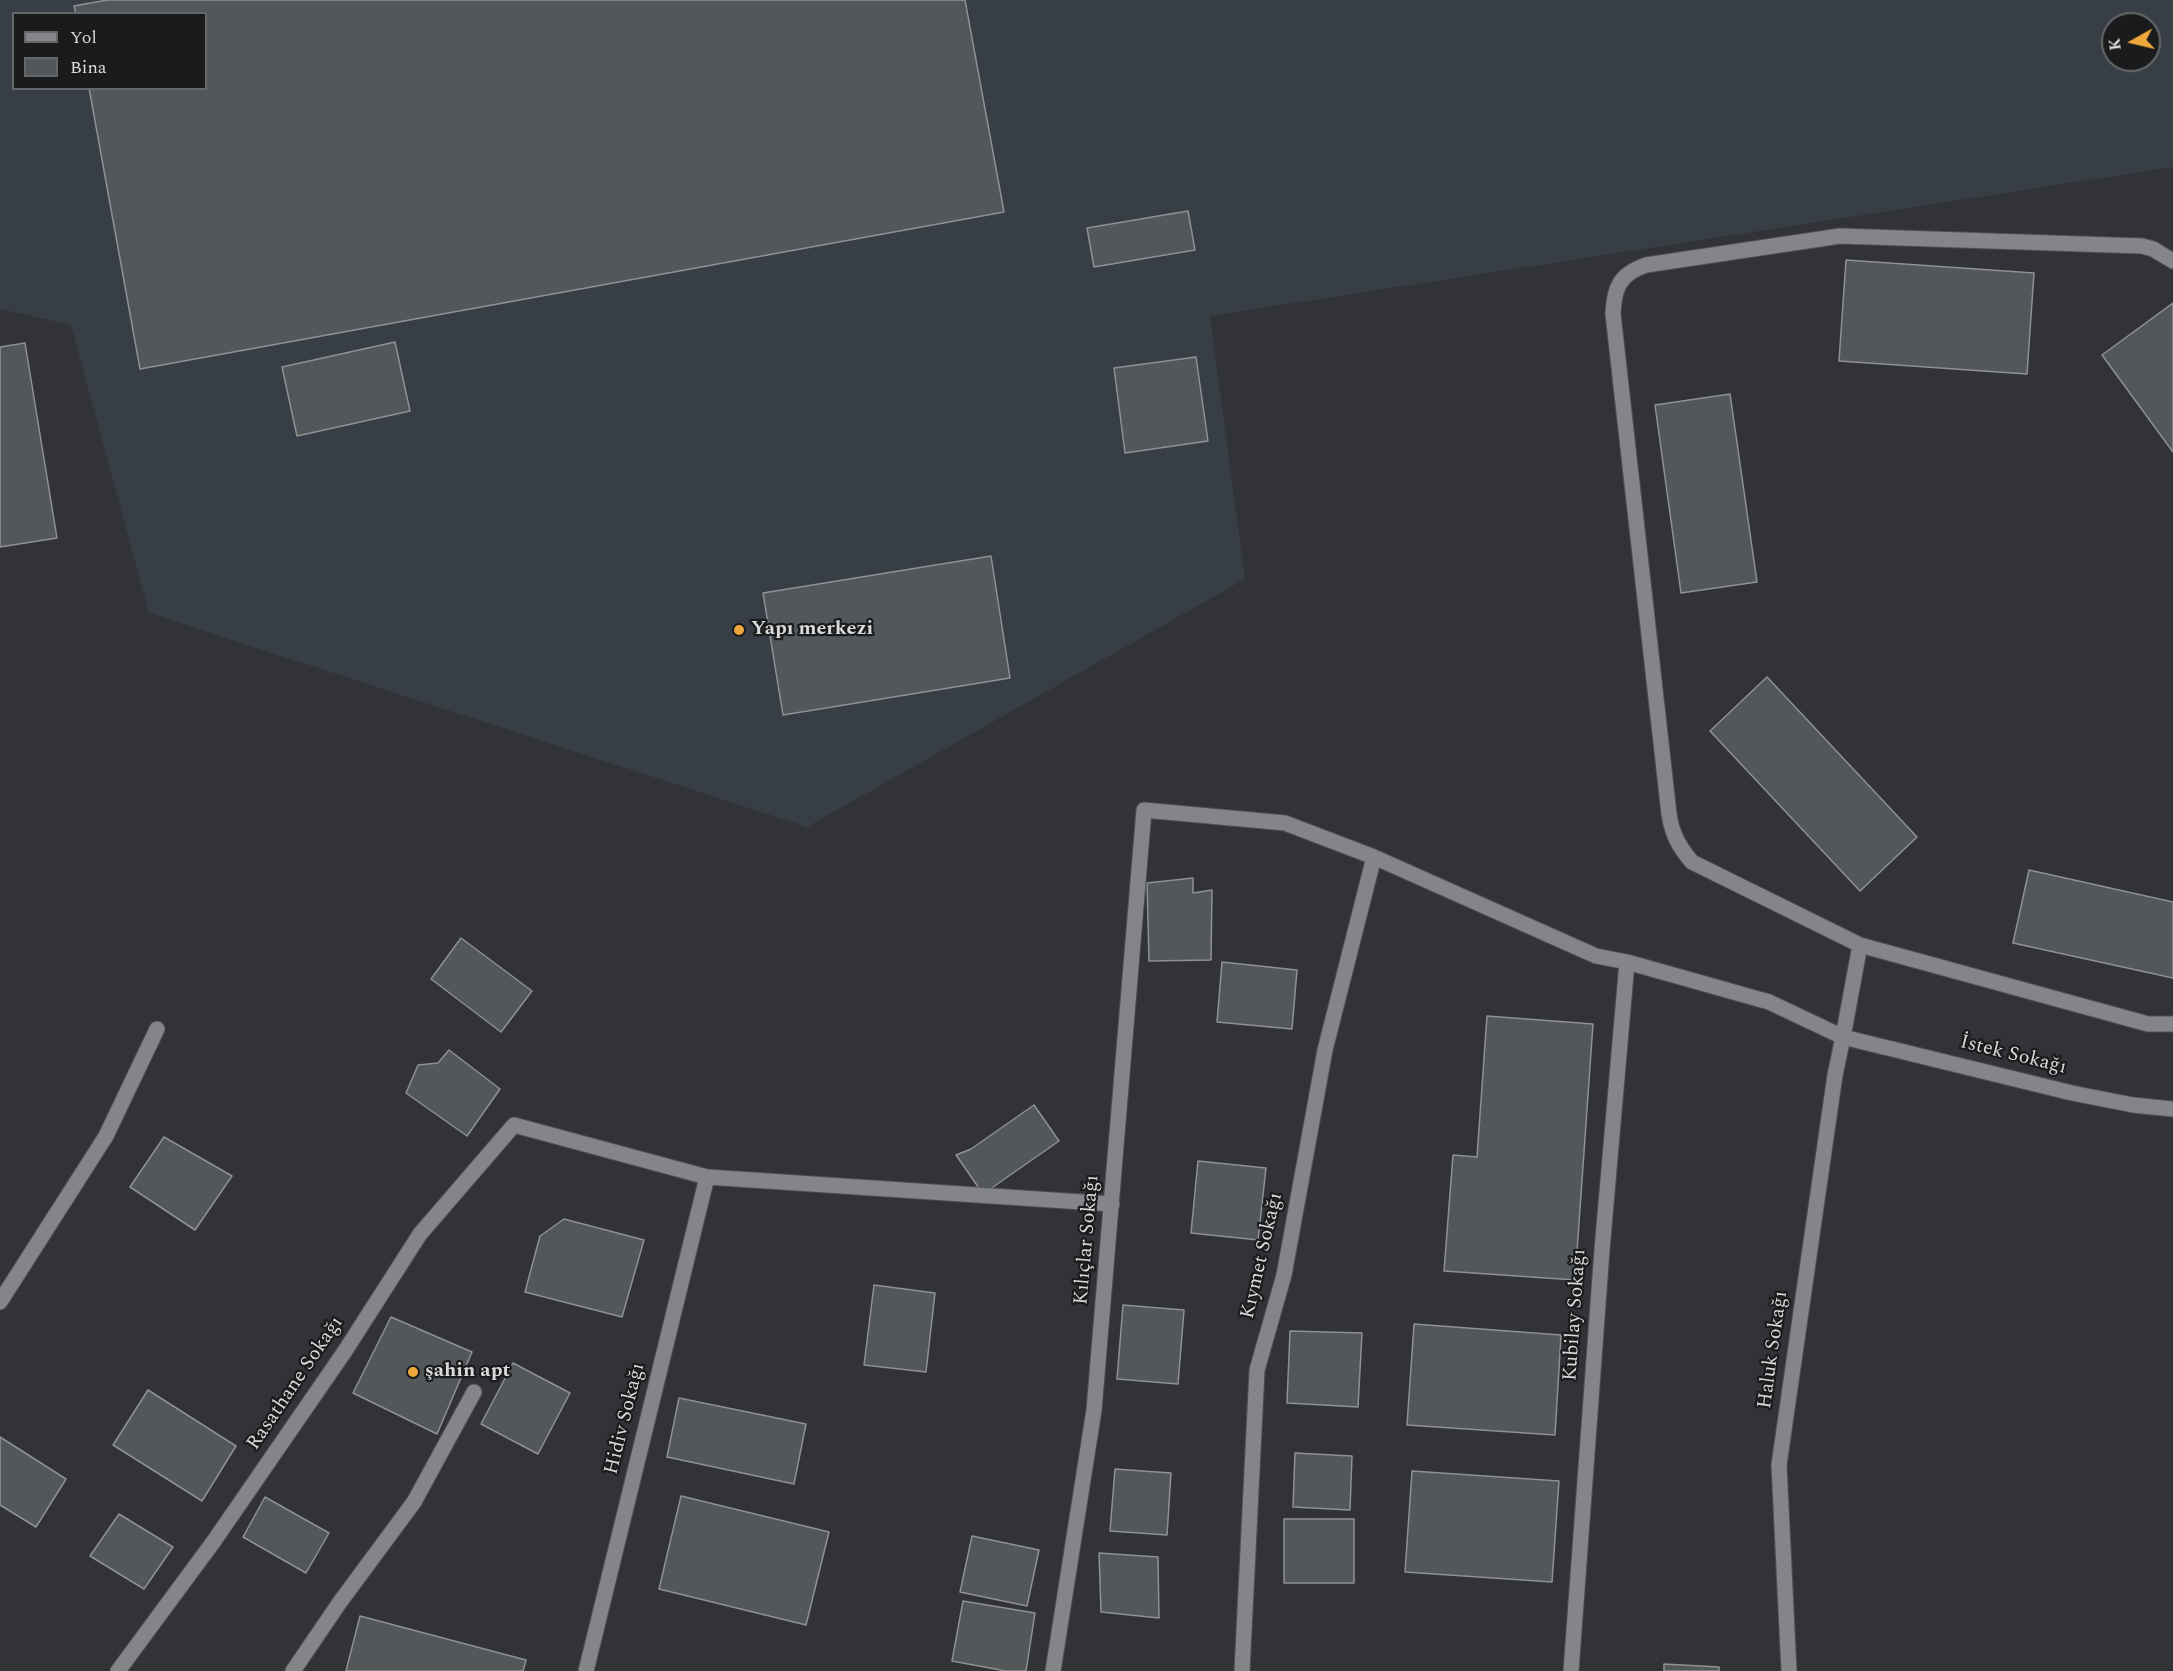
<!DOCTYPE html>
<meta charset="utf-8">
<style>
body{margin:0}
#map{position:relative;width:2173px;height:1671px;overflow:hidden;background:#313336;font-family:Spectral,serif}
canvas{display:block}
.legend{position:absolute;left:12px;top:12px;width:195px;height:78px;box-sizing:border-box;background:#1a1b1c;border:2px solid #666769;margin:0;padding:8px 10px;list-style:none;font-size:18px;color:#d9dadc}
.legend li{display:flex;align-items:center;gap:12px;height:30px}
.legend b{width:30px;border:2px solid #666769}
.north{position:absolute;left:2101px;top:12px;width:60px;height:60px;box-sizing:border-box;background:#1a1b1c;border:2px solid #666769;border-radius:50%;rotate:262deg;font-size:16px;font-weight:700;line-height:24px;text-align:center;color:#d9dadc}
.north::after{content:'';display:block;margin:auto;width:21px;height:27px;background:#eda83b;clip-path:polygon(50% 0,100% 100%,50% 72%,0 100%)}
</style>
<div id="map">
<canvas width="2173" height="1671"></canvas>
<ul class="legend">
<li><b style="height:8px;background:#838588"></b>Yol</li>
<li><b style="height:16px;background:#545759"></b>Bina</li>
</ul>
<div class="north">K</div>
</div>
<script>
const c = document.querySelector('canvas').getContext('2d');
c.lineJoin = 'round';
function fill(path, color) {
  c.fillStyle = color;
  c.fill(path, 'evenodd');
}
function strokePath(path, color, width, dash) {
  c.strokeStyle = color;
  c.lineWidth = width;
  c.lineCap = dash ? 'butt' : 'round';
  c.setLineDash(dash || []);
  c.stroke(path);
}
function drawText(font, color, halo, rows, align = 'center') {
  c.font = font + ' Spectral,serif';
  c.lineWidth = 4.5;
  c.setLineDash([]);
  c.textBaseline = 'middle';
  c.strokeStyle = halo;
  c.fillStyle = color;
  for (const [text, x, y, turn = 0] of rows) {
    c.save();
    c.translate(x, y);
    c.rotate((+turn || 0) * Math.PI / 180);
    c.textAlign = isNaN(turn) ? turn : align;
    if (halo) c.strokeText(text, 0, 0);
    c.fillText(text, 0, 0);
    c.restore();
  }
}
fill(new Path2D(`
 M0,0H2173V167L1210,316L1245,579L807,827L149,613L71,325L0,309ZM14,14H206V88H14ZM2113,24H2149V60H2113Z`), '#383e46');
const building = new Path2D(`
 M107,0H965L1004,212L140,369L89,88H206V14H76L74,6Z
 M1188,211L1195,250L1094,267L1087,228Z
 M1846,260L2034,273L2027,374L1839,361Z
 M2173,303V452L2102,355Z
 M395,342L410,411L297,436L282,367Z
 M25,343L57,538L0,547V347Z
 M1196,357L1208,441L1125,453L1114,368Z
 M1730,394L1757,582L1681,593L1655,405Z
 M991,556L1010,678L783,715L763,593Z
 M1767,677L1917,837L1860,891L1710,731Z
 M2029,870L2173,902V978L2013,943Z
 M1193,878V893L1212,890L1211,960L1149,961L1147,883Z
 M461,938L532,991L501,1032L431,979Z
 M1222,962L1297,970L1292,1029L1217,1022Z
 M1487,1016L1593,1024L1575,1280L1444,1271L1453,1155L1477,1157Z
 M449,1050L500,1089L467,1136L406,1093L418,1065L438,1063Z
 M1034,1105L1059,1141L983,1194L956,1155L971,1149Z
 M164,1137L232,1176L195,1230L130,1187Z
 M1198,1161L1266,1168L1258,1240L1191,1233Z
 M564,1219L644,1240L622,1317L525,1292L540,1236Z
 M874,1285L935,1293L926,1372L864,1365Z
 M1123,1305L1184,1310L1178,1384L1117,1379Z
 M391,1317L472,1352L437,1434L353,1393Z
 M1414,1324L1561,1335L1555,1435L1407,1425Z
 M1290,1331L1362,1333L1358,1407L1287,1403Z
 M513,1363L570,1393L538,1454L481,1424Z
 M148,1390L236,1446L202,1501L113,1445Z
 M679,1398L806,1424L794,1484L667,1457Z
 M0,1437L66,1479L36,1527L0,1505Z
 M1295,1453L1352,1456L1350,1510L1293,1507Z
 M1115,1469L1171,1473L1167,1535L1110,1531Z
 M1412,1471L1559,1481L1552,1582L1405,1572Z
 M681,1496L829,1532L806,1625L659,1589Z
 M265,1497L329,1533L306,1573L243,1537Z
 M119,1514L173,1547L144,1589L90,1556Z
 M1284,1519H1354V1583H1284Z
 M972,1536L1039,1550L1027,1606L960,1592Z
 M1099,1553L1158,1557L1159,1618L1101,1612Z
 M963,1601L1035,1613L1026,1671H1006L952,1661Z
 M360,1616L526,1660L523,1671H346Z
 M1664,1664L1719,1667V1671H1664Z`);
fill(building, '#545759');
strokePath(building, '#8f9194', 1.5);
const lane = new Path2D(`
 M2173,261L2153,249L2142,246L1840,236L1646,265C1620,274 1614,287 1613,314L1669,814C1672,834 1679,847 1692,862L1860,945L2148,1024H2173
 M1843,1037L1860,945`);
const street = new Path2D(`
 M0,1302L106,1136L157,1029
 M118,1671L214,1541L345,1351L420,1234L514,1125L707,1177L1112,1204
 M293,1671L340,1602L414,1502L474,1392
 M586,1671L707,1177
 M1053,1671L1094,1410L1144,810L1285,823L1374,857L1596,956L1627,962L1769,1002L1843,1037L2072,1093L2133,1105L2173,1109
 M1242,1671L1257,1370L1284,1275L1325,1050L1374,857
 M1571,1671L1602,1250L1627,962
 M1789,1671L1779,1465L1835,1075L1843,1037`);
strokePath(lane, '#4f5052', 17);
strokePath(street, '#4f5052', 17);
strokePath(lane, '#838588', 15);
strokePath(street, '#838588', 15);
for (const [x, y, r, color] of [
 [739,630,6,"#eda83b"],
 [413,1372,6,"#eda83b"]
]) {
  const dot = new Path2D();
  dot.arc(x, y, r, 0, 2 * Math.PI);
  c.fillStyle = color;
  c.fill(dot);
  strokePath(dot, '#1a1b1c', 2);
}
drawText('bold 20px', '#d9dadc', '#1a1b1c', [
 ["Yapı merkezi",751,630],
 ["şahin apt",425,1372]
], 'left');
drawText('20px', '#d9dadc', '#1a1b1c', [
 ["İstek Sokağı",2013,1056,14],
 ["Kılıçlar Sokağı",1088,1240,-85],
 ["Kıymet Sokağı",1263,1256,-77],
 ["Kubilay Sokağı",1576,1315,-86],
 ["Haluk Sokağı",1774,1350,-82],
 ["Rasathane Sokağı",296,1384,-56],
 ["Hidiv Sokağı",626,1419,-76]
]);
</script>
